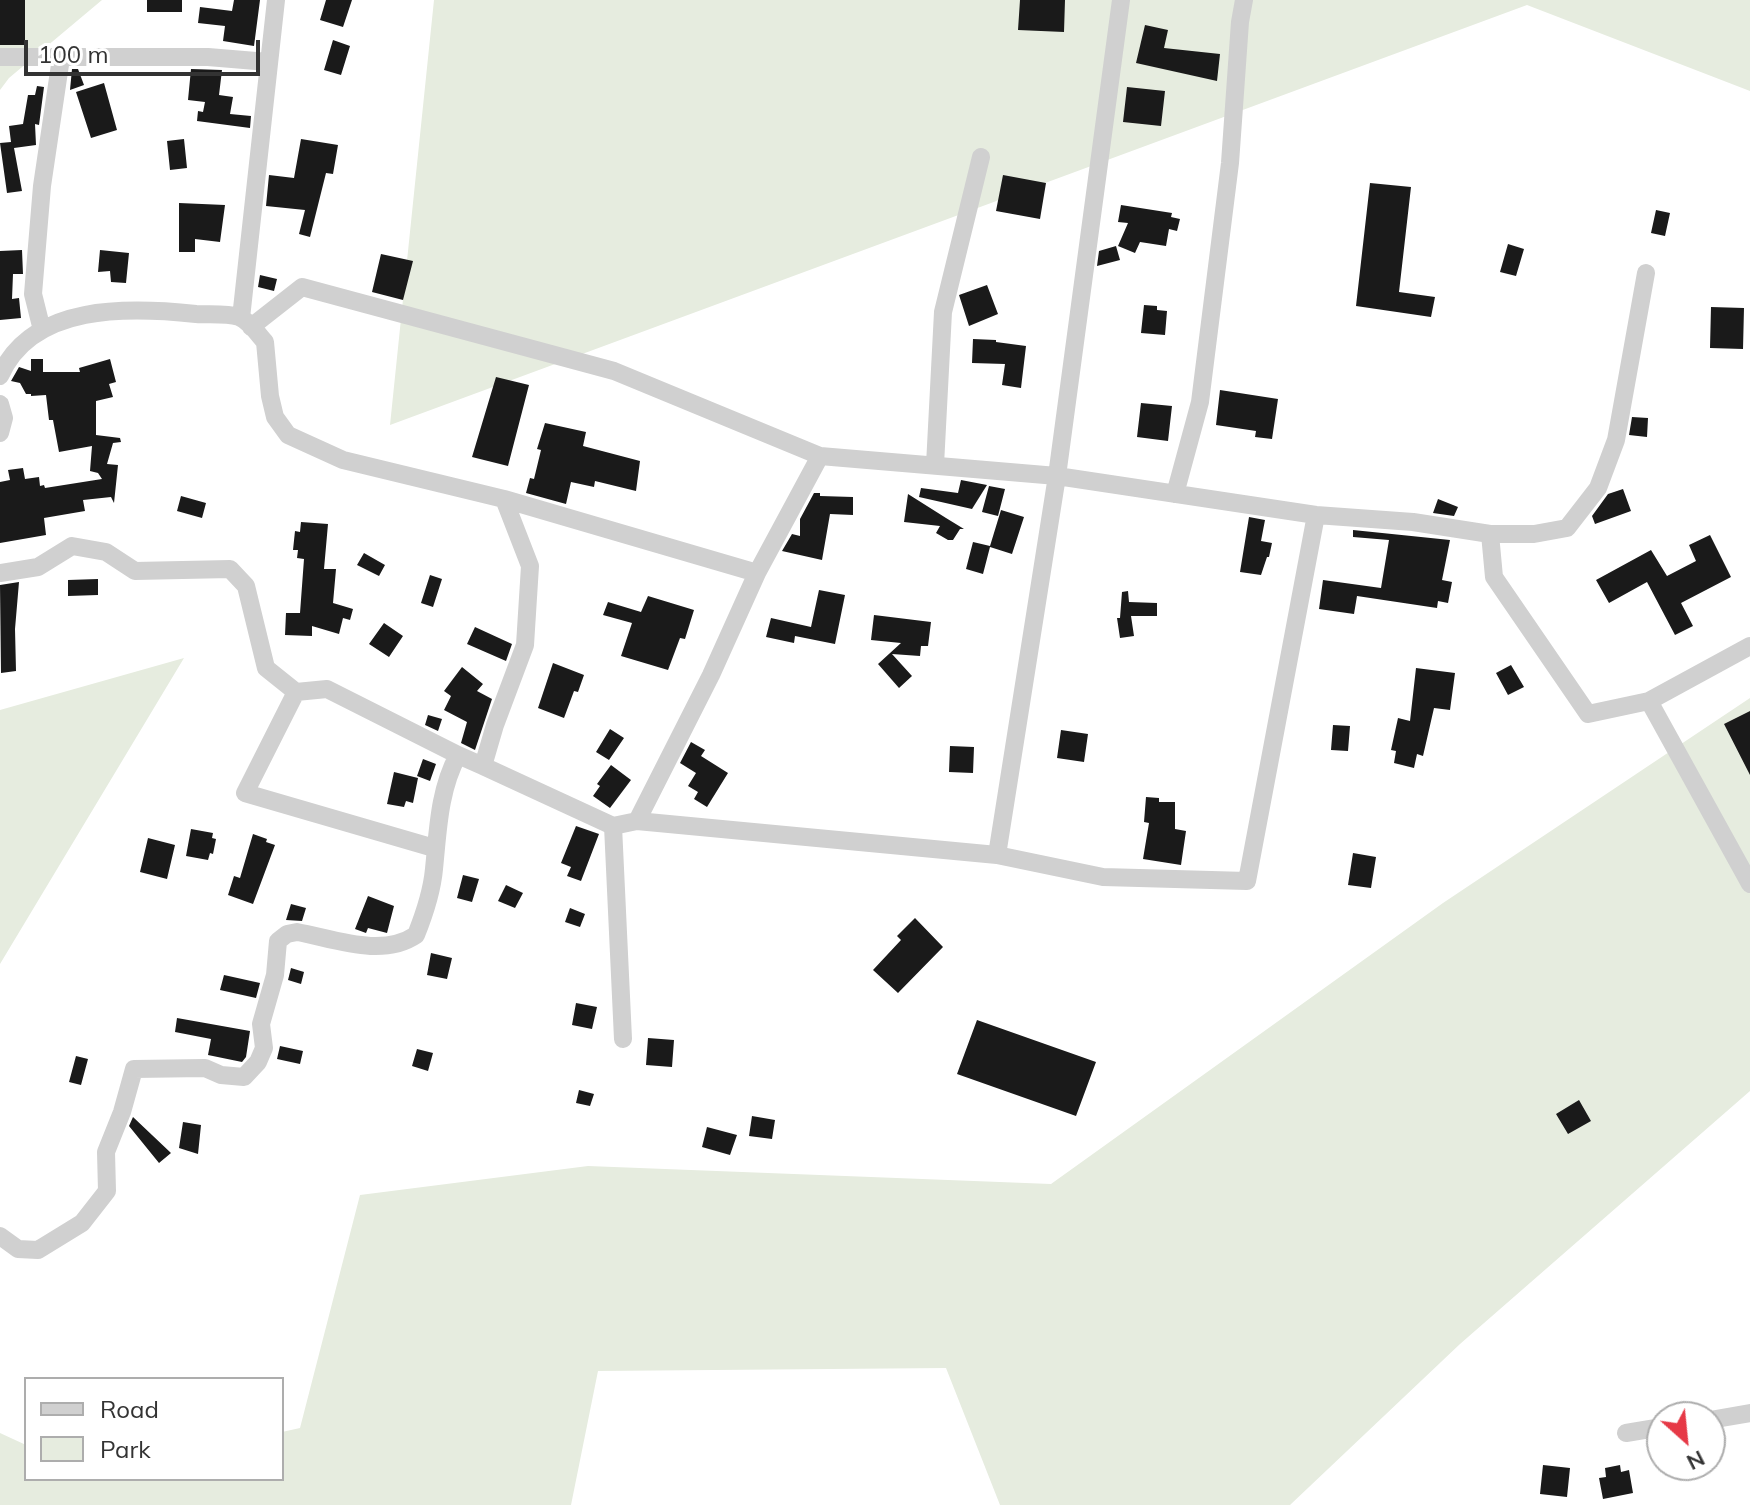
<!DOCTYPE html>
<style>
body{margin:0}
#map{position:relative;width:1750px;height:1505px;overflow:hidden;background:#fff;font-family:Mulish,sans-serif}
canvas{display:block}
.legend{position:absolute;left:24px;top:1377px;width:260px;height:104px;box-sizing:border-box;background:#fff;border:2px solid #adadad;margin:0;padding:10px 14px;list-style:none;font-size:24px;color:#333}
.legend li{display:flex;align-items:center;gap:16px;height:40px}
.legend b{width:40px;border:2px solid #adadad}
.north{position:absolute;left:1646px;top:1401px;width:80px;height:80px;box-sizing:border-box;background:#fff;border:2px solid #adadad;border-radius:50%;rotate:153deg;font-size:22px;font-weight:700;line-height:32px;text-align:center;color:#333}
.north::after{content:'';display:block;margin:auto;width:28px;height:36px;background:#e63946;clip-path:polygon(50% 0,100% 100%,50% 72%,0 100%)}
.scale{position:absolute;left:24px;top:40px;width:236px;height:36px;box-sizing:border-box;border:4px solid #333;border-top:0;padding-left:10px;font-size:24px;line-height:28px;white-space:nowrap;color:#333;-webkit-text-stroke:6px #fff;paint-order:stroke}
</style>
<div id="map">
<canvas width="1750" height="1505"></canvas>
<ul class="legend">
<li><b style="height:10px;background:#d0d0d0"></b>Road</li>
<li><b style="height:22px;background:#e6ecdf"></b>Park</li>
</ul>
<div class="north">N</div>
<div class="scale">100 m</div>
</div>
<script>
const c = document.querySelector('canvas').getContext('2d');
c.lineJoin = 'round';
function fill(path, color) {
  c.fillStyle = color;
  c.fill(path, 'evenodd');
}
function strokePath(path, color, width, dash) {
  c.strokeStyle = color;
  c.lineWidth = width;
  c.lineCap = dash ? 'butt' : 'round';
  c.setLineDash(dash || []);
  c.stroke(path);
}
fill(new Path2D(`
 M0,0H102L9,78L0,90Z
 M434,0H1750V91L1527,5L390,425Z
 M184,658L0,964V710Z
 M1750,698V1091L1460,1344L1290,1505H1000L946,1368L598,1371L571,1505H0V1433L26,1445V1479H282V1432L300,1428L360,1195L588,1166L1051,1184L1443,903Z`), '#e6ecdf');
fill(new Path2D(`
 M0,0H25V45H0Z
 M147,0H182V12H147Z
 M234,0H260L254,46L223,41L225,26L198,23L200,7L232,11Z
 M326,0H352L343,27L320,20Z
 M1020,0H1065L1064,32L1018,30Z
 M1145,25L1168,30L1164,48L1220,54L1217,81L1136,63Z
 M333,40L350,46L341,75L324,70Z
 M72,69H78L84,85L70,90Z
 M191,69L222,70L219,95L233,97L230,114L251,116L250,128L197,121L198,111L203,112L205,102L188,100Z
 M104,83L117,130L91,138L76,92Z
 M37,86L44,87L39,125L35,124L36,145L14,148L22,191L7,193L0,143L11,142L9,126L23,124L28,95H35Z
 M1127,87L1165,91L1161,126L1123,122Z
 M184,139L187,168L170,170L167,141Z
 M301,139L338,145L333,174L326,173L310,237L299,234L305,210L266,206L269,175L294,178Z
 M1003,175L1046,183L1040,219L996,211Z
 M1370,183L1411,187L1399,292L1435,297L1431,317L1356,306Z
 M179,203L225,205L220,242L195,239V252H179Z
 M1121,205L1172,213L1171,217L1180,219L1177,231L1169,229L1166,246L1140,242L1135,253L1118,246L1128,223L1118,222Z
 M1656,210L1670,213L1665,236L1651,233Z
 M1508,244L1524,249L1516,276L1500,272Z
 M1116,246L1120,260L1097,266L1099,251Z
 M22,250L23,274H13L12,299L19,298L21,318L0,320V251Z
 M100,250L129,253L126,283L111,282L110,271L98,272Z
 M381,254L413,261L403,300L372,292Z
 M260,275L277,279L274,291L258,287Z
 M987,285L998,314L969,326L959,295Z
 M1144,305L1157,306V310L1167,311L1165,335L1141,333Z
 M1711,307L1744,308L1743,349L1710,348Z
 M973,339L996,340V342L1026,346L1021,388L1002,385L1005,364L972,363Z
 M31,359H43V372H80L79,368L110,359L116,382L109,384L113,397L96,401V435L120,438L121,442L113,443L107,464L118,465L114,503L111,497L83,500L85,511L44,518L46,535L0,543V482L10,480L8,470L23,468L25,479L39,477L40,486L44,485L45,488L102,479L98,473L90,471L92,446L59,452L53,420H49L46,395L31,396V394H26L20,383L11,381L19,367L31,371Z
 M496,377L529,385L508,466L472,457Z
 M1220,390L1278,399L1272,439L1255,437L1256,431L1216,425Z
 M1141,403L1172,406L1168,441L1137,437Z
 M1632,417L1648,418L1647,437L1629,435Z
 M545,423L586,432L583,446L640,461L636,491L595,481L594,487L571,482L566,504L526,493L530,478L534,479L541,450L537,449Z
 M961,480L987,485L972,509L919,497L921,488L958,493Z
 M989,486L1005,489L998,516L982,512Z
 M1623,489L1631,511L1595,524L1592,516L1608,494Z
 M814,493H820V496L853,497V515L830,514L822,560L782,551L792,534L800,536V519Z
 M908,494L946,518L964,529H960L953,540H948L936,533L940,526L904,522Z
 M181,496L206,503L202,518L177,511Z
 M1438,499L1458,507L1454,516L1433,513Z
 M1001,510L1024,517L1012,554L990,547L983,574L966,569L973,542L990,546Z
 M1249,517L1265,520L1261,541L1272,543L1269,557H1267L1261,575L1240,572Z
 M301,522L328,524L324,569H336L333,603L353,609L350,620L343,618L339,634L312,626V636L285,635L286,613H300L304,559L297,558L298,550H293L295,531L300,532Z
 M1353,530L1450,540L1442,580L1452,582L1448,603L1438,601L1437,608L1357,596L1354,614L1319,609L1323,580L1381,588L1389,540L1353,537Z
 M1710,535L1731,577L1681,603L1693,626L1675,635L1647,582L1609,603L1596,580L1651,550L1667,576L1696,561L1689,545Z
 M364,553L385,565L379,576L357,565Z
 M430,575L442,579L433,607L421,603Z
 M98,579V595L68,596V580Z
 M19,582L15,629L16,671L1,673L0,585Z
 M819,590L845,595L835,644L795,636L794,643L766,637L771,618L811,627Z
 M1128,591L1129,602L1157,603V616H1131L1134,636L1120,638L1117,618H1120L1122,592Z
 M648,596L694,610L685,639L680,638L668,670L621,656L632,623L603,615L608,602L641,612Z
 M874,615L931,622L928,646H921L920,656L892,654L912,676L899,688L878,664L901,643L871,640Z
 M384,623L403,636L389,657L369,644Z
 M475,627L512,644L506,661L467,644Z
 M553,663L584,675L578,692L574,691L564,718L538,708Z
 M1511,665L1524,687L1508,695L1496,673Z
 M462,667L483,684L477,691L492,699L475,750L461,743L467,722L444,710L451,696L444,691Z
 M1416,668L1455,673L1450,710L1434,708L1423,756L1417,754L1414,768L1394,763L1396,751L1391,750L1398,718L1410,721Z
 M1750,711V775L1724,724Z
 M428,715L442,719L438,731L425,725Z
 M1333,725L1350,726L1348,751L1331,750Z
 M610,729L624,738L609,760L596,752Z
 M1061,730L1088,734L1084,762L1057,758Z
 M691,742L705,750L701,756L728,773L707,807L694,799L698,792L688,786L696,773L680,763Z
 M950,746L974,747L973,773L949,772Z
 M423,759L436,764L430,781L417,776Z
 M611,765L631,780L610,808L593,796L600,786L597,784Z
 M394,772L418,778L413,803L406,801L404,807L387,804Z
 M1146,797L1159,798V802H1175V829L1186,831L1181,865L1143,859L1149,823L1144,822Z
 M576,826L599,834L581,881L567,876L571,867L561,863Z
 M191,829L213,833L212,838L216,839L213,854L210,853L208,860L186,856Z
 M253,834L267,839L266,842L275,845L253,904L228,895L234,876L240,878Z
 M148,838L175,845L167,879L140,872Z
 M1353,853L1376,857L1371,888L1348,885Z
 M463,875L479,879L472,902L457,898Z
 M506,885L523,893L515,908L498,901Z
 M368,896L394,906L387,933L368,928L366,933L355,929Z
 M291,904L306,908L302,921L286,920Z
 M570,908L585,914L580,927L565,922Z
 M915,918L943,947L898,993L873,970L901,940L897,936Z
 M431,953L452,958L447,979L427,975Z
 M291,968L304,972L301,984L288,980Z
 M224,975L260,983L256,998L220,990Z
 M576,1003L597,1007L592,1029L572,1025Z
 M177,1018L250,1031L246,1057L242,1062L208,1055L211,1039L175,1032Z
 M977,1020L1096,1062L1076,1116L957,1074Z
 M648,1038L674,1040L672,1067L646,1065Z
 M280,1046L303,1051L300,1064L277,1059Z
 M417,1049L433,1053L428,1071L412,1066Z
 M76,1056L88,1059L81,1085L69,1082Z
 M579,1090L594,1094L590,1106L576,1103Z
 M1579,1100L1591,1121L1568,1134L1556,1114Z
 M752,1116L775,1120L772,1139L749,1136Z
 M133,1117L171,1153L159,1163L129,1126Z
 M183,1122L201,1125L198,1154L179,1148Z
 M707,1127L737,1135L730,1155L702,1147Z
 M1543,1465L1570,1468L1567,1497L1540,1494Z
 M1620,1465L1621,1472L1629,1470L1633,1493L1603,1499L1599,1478L1606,1477L1605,1468Z`), '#1a1a1a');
strokePath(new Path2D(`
 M0,57H208L268,62
 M241,318L276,0
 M251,327L302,287L614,371L820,456L1057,476L1316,515L1413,522L1490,534L1494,577L1588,714L1649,701L1750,646
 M42,330L33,294L42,186L61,58
 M0,376C32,303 129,307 196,314C209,315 226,313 239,317C249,321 258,334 265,342L270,396L275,417L288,435L343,460L504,499L530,566L525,645L495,725L483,766L458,755C439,790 438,830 434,869C432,891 424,915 416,935C382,958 335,939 297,932L287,934L278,941L275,975L261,1024L264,1048L258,1062L244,1077L221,1075L205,1068L134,1069L122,1112L106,1152L107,1191L82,1223L38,1250L18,1249L0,1236
 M0,404L4,418L0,433
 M935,465L943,312L981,157
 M1175,494L1200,402L1230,163L1240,22L1244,0
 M504,499L757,573L820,456
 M1490,534H1534L1567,528L1598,488L1616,440L1646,273
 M0,573L38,567L72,546L106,552L135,571L230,569L246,586L266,668L296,692L327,689L458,755
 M296,692L245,793L434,848
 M1649,701L1750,884
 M483,766L613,826L637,821L711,675L757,573
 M637,821L997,855L1103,877L1247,881L1316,515
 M613,826L623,1039
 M997,855L1057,476L1121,0
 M1710,1420L1750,1413
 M1626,1433L1662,1427`), '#d0d0d0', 18);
</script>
